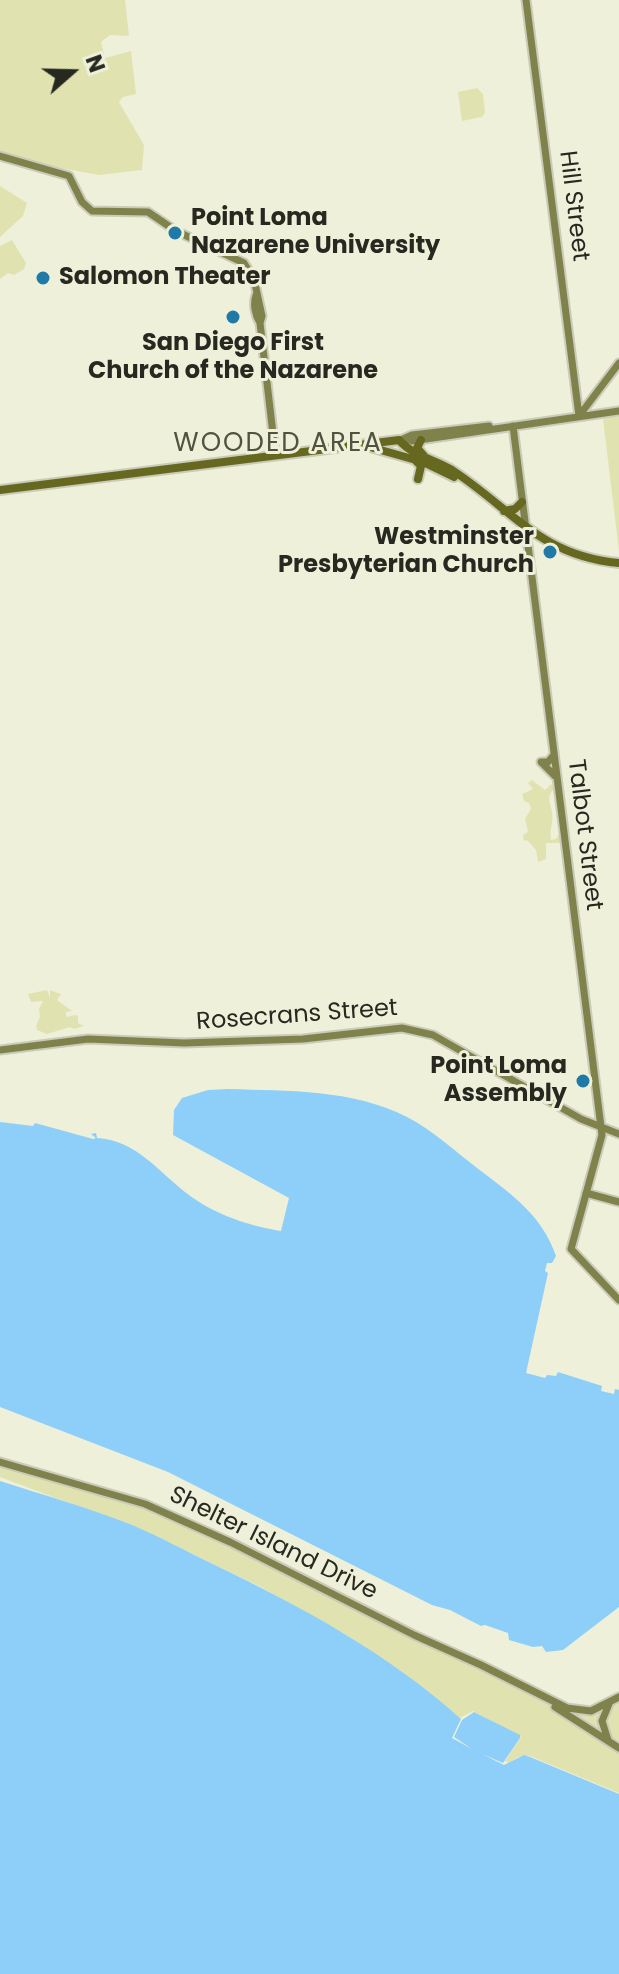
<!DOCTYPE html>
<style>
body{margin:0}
#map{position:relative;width:619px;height:1974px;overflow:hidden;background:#eef0da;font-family:Poppins,sans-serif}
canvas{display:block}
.north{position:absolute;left:32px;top:32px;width:80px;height:80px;-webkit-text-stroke:6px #eef0da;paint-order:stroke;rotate:70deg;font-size:22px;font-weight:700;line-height:32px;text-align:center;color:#272820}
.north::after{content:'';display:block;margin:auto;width:28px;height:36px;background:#272820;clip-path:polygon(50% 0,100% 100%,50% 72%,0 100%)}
</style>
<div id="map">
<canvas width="619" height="1974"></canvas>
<div class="north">N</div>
</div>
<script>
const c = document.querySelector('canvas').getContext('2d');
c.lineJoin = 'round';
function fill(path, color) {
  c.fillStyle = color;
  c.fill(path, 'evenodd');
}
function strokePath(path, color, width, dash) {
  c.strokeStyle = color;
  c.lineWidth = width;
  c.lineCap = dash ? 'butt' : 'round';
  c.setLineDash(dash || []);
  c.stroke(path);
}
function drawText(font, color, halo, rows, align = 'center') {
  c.font = font + ' Poppins,sans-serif';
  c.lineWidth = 6;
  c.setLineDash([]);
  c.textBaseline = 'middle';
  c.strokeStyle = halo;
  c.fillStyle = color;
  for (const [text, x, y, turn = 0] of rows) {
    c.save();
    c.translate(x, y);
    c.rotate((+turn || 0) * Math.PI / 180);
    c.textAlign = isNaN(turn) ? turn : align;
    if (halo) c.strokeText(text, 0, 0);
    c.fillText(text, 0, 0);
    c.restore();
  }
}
fill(new Path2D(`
 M0,0H125L129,36L110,35L101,42L105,58L131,51L136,94L123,97L119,102L144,145L142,170L99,175L0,157Z
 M477,88L483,94L485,113L482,117L462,121L458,92Z
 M0,186L27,203L23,216L0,237Z
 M12,240L26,263L24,269L14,275L8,273L0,279V246Z
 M619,416V551L603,419Z
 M532,780L545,790L551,784L555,788C546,797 550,801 552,812C554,821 549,830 551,840L556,839L559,834L557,804L563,846L559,843H546V859L538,862L536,850L527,840L524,841L523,835L528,832L525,819L531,809L529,803L524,801L522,794L533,789L528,783Z
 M47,990L50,998V990L61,994L57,1000L72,1011L66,1012V1017L75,1015L78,1016V1023L84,1026L74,1029L70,1027L47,1034L37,1030L36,1026L40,1017L39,1009L43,1001L31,1002L28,994Z
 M0,1464L144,1506L581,1713L619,1698V1793L530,1756L518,1757L509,1763L505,1761L521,1737L473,1711L460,1718L401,1671L348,1636L259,1586L146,1532L0,1477Z`), '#e0e3b0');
fill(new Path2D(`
 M228,1089C288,1091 352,1089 407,1117C434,1131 457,1153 481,1171C513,1195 543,1217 556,1256L552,1263H547L545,1271L548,1273L526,1373L545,1378L547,1375L556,1376L558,1372L602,1386L601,1391L614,1394L615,1389L619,1390V1607L563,1650L546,1652L542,1646L533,1647L509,1640L508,1633L485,1625L481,1626L450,1610L432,1605L168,1472L0,1407V1122L33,1126L35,1123L93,1139L96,1138L91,1134L96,1133L97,1138C138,1141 157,1171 189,1195C214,1214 249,1226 281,1231L289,1198L173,1135L174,1110L182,1098L208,1090Z
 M0,1481C44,1495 89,1508 132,1525C161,1537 187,1552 215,1565C302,1607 389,1654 461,1719L452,1738L472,1749L454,1737L462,1720L474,1712L520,1735V1738L503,1763L482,1754L504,1765L524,1755L530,1757L619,1794V1974H0Z`), '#8dcff8');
const secondary = new Path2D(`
 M526,0L579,416
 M0,156L69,176L82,202L92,211L148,212L176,231L244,263L254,279L262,316L260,323
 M256,295C253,304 255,315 260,323L275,451L281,454
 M579,416L619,363
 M513,426L602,1135L571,1249L619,1300
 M403,439L412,435L489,426
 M406,439L412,441L619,411
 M553,756L548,762H541L555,776
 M0,1050L88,1039L184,1043L303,1039L402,1028L433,1035L581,1119L619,1134
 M586,1193L619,1202
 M0,1462L145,1504L230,1542L414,1635L481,1665L567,1708L591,1711L619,1697
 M555,1707L619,1748
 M608,1740L602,1721L609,1704`);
const primary = new Path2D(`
 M421,440L417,448L424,456
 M370,447L423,462L454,477
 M415,460L421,466L418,479
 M0,490L399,440C413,456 434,459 452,470C512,509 540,556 619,563
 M504,511L515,509L522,502`);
strokePath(secondary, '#caccb9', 11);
strokePath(primary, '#caccb9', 12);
strokePath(secondary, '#80824c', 7);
strokePath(primary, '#67681f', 8);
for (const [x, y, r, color] of [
 [175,233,8,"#1f7aa8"],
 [43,278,8,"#1f7aa8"],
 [233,317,8,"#1f7aa8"],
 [550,552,8,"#1f7aa8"],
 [583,1081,8,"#1f7aa8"]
]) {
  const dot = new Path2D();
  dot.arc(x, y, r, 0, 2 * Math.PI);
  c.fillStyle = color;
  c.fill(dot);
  strokePath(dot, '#eef0da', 3);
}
drawText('24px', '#272820', '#eef0da', [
 ["Hill Street",573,206,83],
 ["Talbot Street",584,835,83],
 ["Rosecrans Street",297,1016,-4],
 ["Shelter Island Drive",273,1544,26]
]);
drawText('bold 24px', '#272820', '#eef0da', [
 ["Point Loma",191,219],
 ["Nazarene University",191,247],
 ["Salomon Theater",59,278],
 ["San Diego First",233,344,"center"],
 ["Church of the Nazarene",233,372,"center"],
 ["Westminster",534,538,"right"],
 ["Presbyterian Church",534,566,"right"],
 ["Point Loma",567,1067,"right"],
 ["Assembly",567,1095,"right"]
], 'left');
c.letterSpacing = '2px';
drawText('26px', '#515240', '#eef0da', [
 ["WOODED AREA",278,444]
]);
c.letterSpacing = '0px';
</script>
